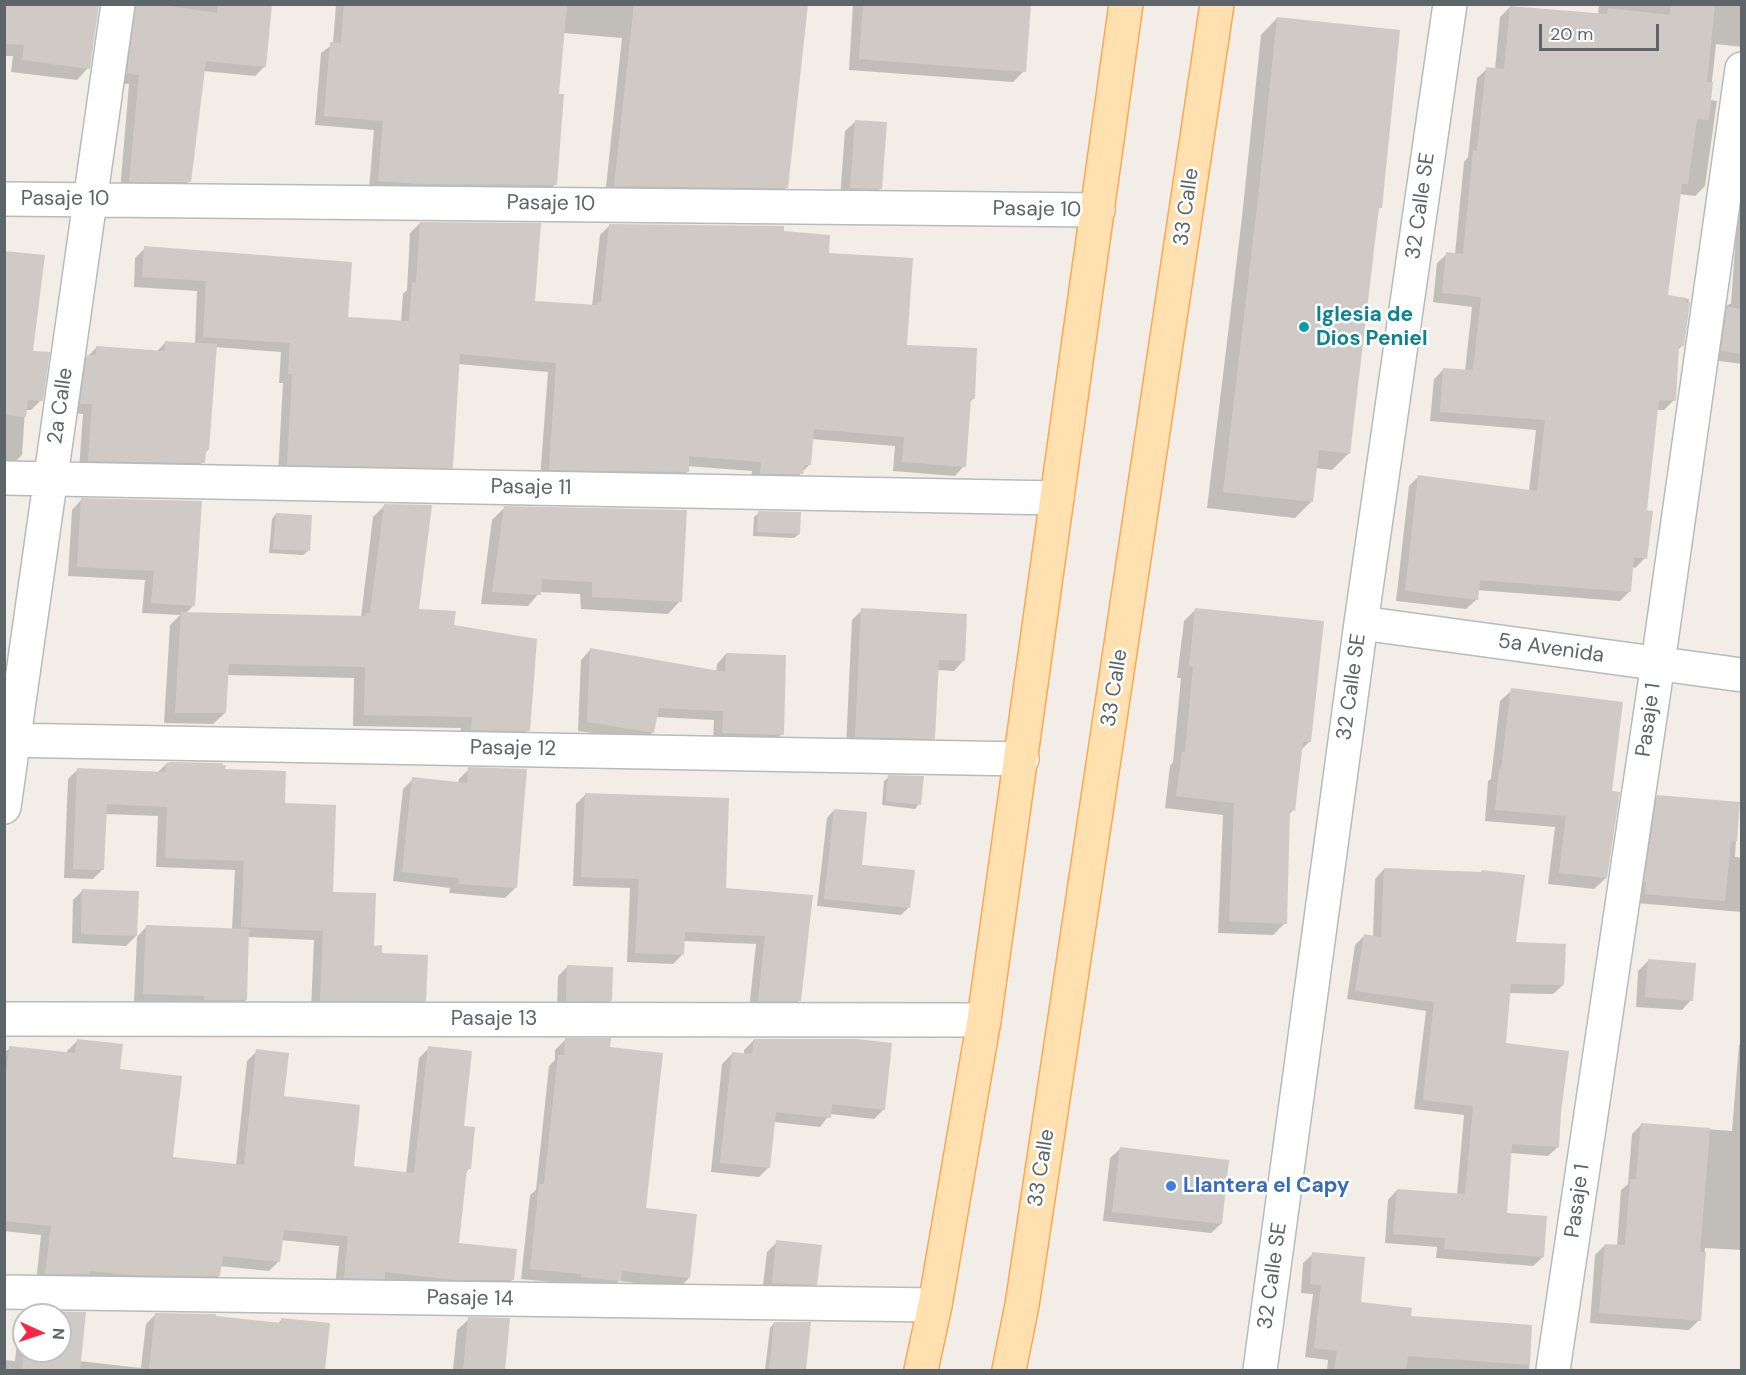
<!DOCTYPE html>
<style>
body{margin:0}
#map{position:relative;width:1746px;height:1375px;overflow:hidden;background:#f2ede7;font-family:"DM Sans",sans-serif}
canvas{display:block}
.frame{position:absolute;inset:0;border:6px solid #5e6568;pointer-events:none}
.north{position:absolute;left:12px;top:1303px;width:60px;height:60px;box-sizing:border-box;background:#fff;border:2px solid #bfc1c3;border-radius:50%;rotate:93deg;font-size:16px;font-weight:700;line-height:24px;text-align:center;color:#5e6568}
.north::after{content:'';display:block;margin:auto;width:21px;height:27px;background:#f92545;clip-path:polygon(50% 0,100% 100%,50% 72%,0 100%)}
.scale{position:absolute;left:1539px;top:24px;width:120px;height:27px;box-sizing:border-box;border:3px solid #5e6568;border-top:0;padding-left:8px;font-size:18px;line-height:21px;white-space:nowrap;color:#5e6568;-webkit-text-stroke:4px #fff;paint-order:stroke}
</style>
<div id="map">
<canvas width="1746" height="1375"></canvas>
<div class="frame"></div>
<div class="north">N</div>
<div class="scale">20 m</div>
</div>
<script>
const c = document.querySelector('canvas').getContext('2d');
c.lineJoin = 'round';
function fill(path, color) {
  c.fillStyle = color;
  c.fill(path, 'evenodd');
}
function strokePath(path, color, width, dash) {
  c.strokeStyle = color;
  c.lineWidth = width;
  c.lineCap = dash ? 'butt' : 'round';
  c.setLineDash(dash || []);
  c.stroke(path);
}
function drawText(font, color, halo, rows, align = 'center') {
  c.font = font + ' "DM Sans",sans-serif';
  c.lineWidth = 5;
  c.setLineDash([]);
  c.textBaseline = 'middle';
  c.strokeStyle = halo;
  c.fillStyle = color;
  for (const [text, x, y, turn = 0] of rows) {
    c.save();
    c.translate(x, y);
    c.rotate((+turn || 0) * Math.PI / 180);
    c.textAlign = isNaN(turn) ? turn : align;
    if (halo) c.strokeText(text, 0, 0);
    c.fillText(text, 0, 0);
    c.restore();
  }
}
fill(new Path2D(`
 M4,4L88,68L77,80L11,72L13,56H4Z
 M136,4L160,7V4H270L265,66L255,76L203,71L189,181L179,191H120L129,84L118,83L127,13Z
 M336,4H807L787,187L777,197L605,196L622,38L563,33L557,96L555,184L546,194L369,190L374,130L315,125L321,53L333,44Z
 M853,4H1029L1024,71L1013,82L849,70Z
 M1599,4H1742V47L1716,44L1710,100L1717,101L1705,186L1695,196L1679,194L1666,297L1689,299L1682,346L1677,351L1674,400L1664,410H1657L1645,511V558L1635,568L1631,567L1629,592L1620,601L1477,590L1476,600L1466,609L1396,601L1409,486L1419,476L1529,491L1536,430L1430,421L1434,379L1444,369L1465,371L1472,307L1433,302L1437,263L1447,254H1455L1464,162L1468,157L1477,78L1487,69H1495L1500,17L1510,7L1598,15Z
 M1277,18L1380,207L1378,210L1349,453L1332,470L1315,468L1311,502L1295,518L1207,508L1242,217L1261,35Z
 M855,122L881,188L871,198H840L845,131Z
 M1742,152V364L1712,360L1719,314L1729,304H1731Z
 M420,223L533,303L592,306L600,235L610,225L782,233L827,254L906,347L974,398L969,403L964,466L955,476L893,471L895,446L811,439L810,464L792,483H751L752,471L687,466V472L677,481L540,479L548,372L458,364L451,467L442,477L278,474L283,383H279L281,352L215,347L208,450L204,454L203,462L193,472L79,470L83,414L71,413L78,366L97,347L156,352L166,342L195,344L197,291L134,287L135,258L145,248L346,319L401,322L403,294L407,290L410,233Z
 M4,252L32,353L41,400L31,410H25L22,455L12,465L4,464Z
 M81,500L193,606L185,614L361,617L373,517L385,505L417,610L453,626L528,730L517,742L460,741L461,728L353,726L354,678L227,675L225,713L213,724L164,723L170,625L180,615L142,613L145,580L68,576L72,510Z
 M504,508L680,601L668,614L581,609L580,594L540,592L528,606L481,604L492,520Z
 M759,513L799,534L794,538L753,536L754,517Z
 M276,514L308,551L303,555L269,553L272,519Z
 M1196,609L1309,742L1301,750L1293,810L1289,815L1285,923L1273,935L1218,933L1223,815L1165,808L1170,766L1173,762L1181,678H1177L1184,621Z
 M862,610L963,661L954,671L937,670L933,738L923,748L846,746L852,620Z
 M590,650L716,672L717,664L726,654L782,734L772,744L713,742L714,720L656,717L653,732L643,741L578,731L581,660Z
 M1512,690L1610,792L1606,878L1594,889L1548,884L1555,827L1485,821L1488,781L1491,779L1500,701Z
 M166,764L224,771L283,805L331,893L372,947L425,1000L415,1010H311L314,940L248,937L246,1000L236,1010L134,1003L137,937L146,927L232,930L235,870L156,867L158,816L105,814L103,869L93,879L64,878L68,779L78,769L157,773Z
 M469,769L515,888L505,898L449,893L450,888L393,881L403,789L413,779L458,783L459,779Z
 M889,777L919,804L915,809L882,805L884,781Z
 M586,794L724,889L812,897L800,1000L790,1010H749L756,944L683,941V954L673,964L627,962L630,888L573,886L576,804Z
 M1658,796L1738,803L1735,857L1742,858V912L1636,903L1648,806Z
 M834,810L860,866L908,908L901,915L817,906L827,818Z
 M1384,869L1514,944L1563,985L1553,994L1509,993L1505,1044L1560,1112L1558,1147L1548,1156L1510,1153L1506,1214L1543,1257L1533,1266L1436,1258L1437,1247L1385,1243L1388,1200L1397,1190L1457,1195L1464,1115L1414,1109L1426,1011L1347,999L1355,945L1364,936L1373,937L1375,879Z
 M83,890L136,936L126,946L72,943L73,900Z
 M1648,961L1691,1000L1682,1010L1636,1007L1638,971Z
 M568,966L611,1000L601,1010H557L558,976Z
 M565,1040L609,1048L645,1210L689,1278L679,1288L619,1281L610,1291L572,1284L521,1279L530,1195L536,1190L549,1066L555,1060V1050Z
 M754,1040L884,1109L874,1119L830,1114L820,1127L774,1122L769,1167L759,1177L711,1172L722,1064L732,1054L744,1055V1050Z
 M77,1041L119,1070L171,1158L236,1165L247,1061L257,1051L283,1098L352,1168L406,1174L419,1058L429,1048L462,1128L469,1169L465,1173L457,1244L512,1280L502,1290L335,1287L339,1246L281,1240L279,1261L269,1271L220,1266L219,1276L209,1286L36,1283L41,1235L4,1231V1053L10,1048L67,1054V1051Z
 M1742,1042V1250L1705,1248L1699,1320L1689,1330L1590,1323L1595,1255L1605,1245L1617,1246L1621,1190L1628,1184L1632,1134L1642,1124L1732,1131L1739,1045Z
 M1120,1149L1221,1224L1211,1233L1103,1221L1110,1158Z
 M777,1242L816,1284L806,1294L762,1293L767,1252Z
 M1313,1254L1360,1303L1409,1317L1531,1327L1529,1370H1327L1328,1360L1305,1357L1313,1294L1301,1293L1303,1263Z
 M29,1313H84L79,1361L141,1368L146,1324L156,1314L215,1318L277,1325L282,1319L324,1370H4V1360L15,1361L19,1323L24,1318V1351H60V1315H27Z
 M469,1319L503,1370H453L457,1330Z
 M774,1323L805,1370H765L770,1328Z`), '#0003');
fill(new Path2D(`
 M4,4H99L90,69L22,60L24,45L4,44Z
 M136,4H156L217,13L218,4H272L266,67L206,61L191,182H129L139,75L127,73Z
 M344,4H567L559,94H564L557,185L422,184L378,181L383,121L324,116L330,42L341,43Z
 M634,4H808L788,188L614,186Z
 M863,4H1031L1026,72L859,59Z
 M1671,4H1715L1707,82H1713L1709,120L1697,119L1688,184H1682L1668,295L1686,298V302H1690L1684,346H1679L1676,401L1659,400L1647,510L1653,511L1647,559L1634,557L1631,592L1480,580L1478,600L1405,591L1418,475L1537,491L1545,420L1440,412L1443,368L1473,370L1481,297L1442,293L1446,252L1463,254L1473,150L1477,151L1486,67L1504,69L1510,6L1607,14L1608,8L1670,15Z
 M1277,17L1400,30L1382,208H1379L1350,454L1319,450L1313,502L1223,492L1258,199Z
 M855,120L887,122L882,189L850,188Z
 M420,222L541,223L535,301L597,305V302H601L609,224L784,226V231L830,235L829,253L913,258L907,345L977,348L975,399H971L966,467L902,462L904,437L814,429L811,465H804L803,474H760L761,462L689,456V472L549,470L556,363L460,354L453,468L287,465L292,374H288L290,343L203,337L206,281L142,277L144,246L352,262L348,317L409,321L412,282L416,283Z
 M4,251L45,255L33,351L50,352L43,401L28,400L26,417L4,415Z
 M1727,307L1742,309V354L1721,351Z
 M165,341L217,344L209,450H206L205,463L88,461L92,404H80L87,355H96V346L165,351Z
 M81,498L202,501L195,606L151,603L154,571L77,567Z
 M384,504L432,505L419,609L456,611L454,625L537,639L530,731L471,730L472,717L364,715L365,667L229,664L226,713H175L181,612L366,616V613H370Z
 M504,506L687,510L682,602L592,597V582L542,579L541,595L492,592Z
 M758,511L801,512L800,534L757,532Z
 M276,513L312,515L310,551L273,549Z
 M861,608L967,614L965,661L939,660L935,739L855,737Z
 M1195,608L1324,621L1311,742H1303L1295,811L1290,810L1287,924L1229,921L1234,803L1176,796L1182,752H1185L1193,667L1189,666Z
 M590,648L725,672L726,653L786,655L784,735L722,733L723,711L659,708L654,733L587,722Z
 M1511,688L1623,702L1612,791L1620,792L1607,878L1559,873L1566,816L1495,810L1499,768L1501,769Z
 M171,762L223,763L222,765H226L225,769L286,771L285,803L336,805L333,892L376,893L374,946L382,945V953L428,955L426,1001H320L323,931L241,927L244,861L165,858L167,807L107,804L104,870L73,869L77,768L165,772L166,763Z
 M468,767L527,769L517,888L458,884L459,878L402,872L412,777L467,783Z
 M888,775L924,776L921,805L886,801Z
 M585,793L729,798L726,888L813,895L801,1001H758L765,936L685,932L684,955L635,953L639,879L581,877Z
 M1657,795L1740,802L1737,841H1731L1725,901L1645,894L1646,883L1644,882Z
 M834,809L867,812L862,865L915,870L910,908L824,899Z
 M1384,868L1481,872L1482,870L1525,875L1516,942L1566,944L1564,985L1511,984L1506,1043L1569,1051L1561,1113L1559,1147L1512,1144L1507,1213L1547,1216L1544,1257L1444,1249L1445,1238L1393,1234L1397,1189L1465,1194L1473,1106L1423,1100L1434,1002L1355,991L1364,934L1381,937Z
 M82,889L139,891L137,936L81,934Z
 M146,925L249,929L247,1000H204V996L143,994Z
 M1648,959L1696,963L1693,1001L1645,997Z
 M567,965L613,967L612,1001H566Z
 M565,1038H611L610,1047L663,1053L646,1208L697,1214L690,1278L622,1271L621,1281L581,1277V1274L530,1269L539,1184H544L558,1055H564Z
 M77,1039L123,1044L120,1069L182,1076L173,1157L244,1165L256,1049L289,1053L284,1096L360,1105L354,1166L414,1173L428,1046L472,1051L464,1126L475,1127L471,1169H467L459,1243L517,1249L514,1280H453L385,1272V1279L344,1278L348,1236L284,1230L280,1262L223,1256L220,1276L132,1275L90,1271L89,1274H45L51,1226L4,1221V1093L9,1046L75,1053Z
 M754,1039H857L892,1043L885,1110L832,1104L831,1118L776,1112L770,1168L720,1163L732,1052L752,1054Z
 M1641,1123L1710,1128L1700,1252H1706L1701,1321L1599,1313L1605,1244L1625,1245L1630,1179H1636Z
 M1120,1147L1229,1160L1222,1224L1112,1212Z
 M776,1240L822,1245L817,1285L772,1283Z
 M1312,1252L1365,1257L1361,1302L1412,1308L1411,1316L1532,1325L1530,1365L1408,1356L1406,1371H1334L1337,1351L1314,1348L1321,1285L1310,1284Z
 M29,1311L86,1312L80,1371H22L24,1351H60V1315H28Z
 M155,1313L216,1314V1316L281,1323V1318L330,1323L325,1371H149Z
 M468,1317L510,1318L505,1371H463Z
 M774,1322H811L806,1371H769Z`), '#cfcac6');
const minor = new Path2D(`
 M4,199L1098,210
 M4,478L1057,498
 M1361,623L1742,675
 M4,740L1022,759
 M4,807L118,4
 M4,1019L984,1020
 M4,1292L935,1305
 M1260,1370L1361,623L1450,4
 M1553,1370L1658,663L1742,69`);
const major = new Path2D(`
 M921,1370L935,1305L984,1020L1126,4
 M1009,1370L1022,1305L1217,4`);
strokePath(minor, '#b7bbbe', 36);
strokePath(major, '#fea753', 36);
strokePath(minor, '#fff', 33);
strokePath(major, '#ffe0ae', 33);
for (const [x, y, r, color] of [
 [1304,327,6,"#0f9aa8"],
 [1171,1186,6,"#3f7fe0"]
]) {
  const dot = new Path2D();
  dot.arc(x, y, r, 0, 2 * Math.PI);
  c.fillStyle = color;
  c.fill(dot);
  strokePath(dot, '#fff', 2);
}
drawText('21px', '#5e6568', '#fff', [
 ["Pasaje 10",65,199],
 ["Pasaje 10",551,204,1],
 ["32 Calle SE",1421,206,-82],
 ["33 Calle",1187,207,-82],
 ["Pasaje 10",1037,210,1],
 ["2a Calle",61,406,-82],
 ["Pasaje 11",531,488,1],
 ["5a Avenida",1551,649,8],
 ["32 Calle SE",1352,687,-82],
 ["33 Calle",1115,688,-81],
 ["Pasaje 1",1649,720,-82],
 ["Pasaje 12",513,749,1],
 ["Pasaje 13",494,1019],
 ["33 Calle",1042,1168,-81],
 ["Pasaje 1",1578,1201,-82],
 ["32 Calle SE",1273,1276,-82],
 ["Pasaje 14",470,1299,1]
]);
drawText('bold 21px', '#0d838f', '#fff', [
 ["Iglesia de",1316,315],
 ["Dios Peniel",1316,339]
], 'left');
drawText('bold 21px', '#366cbe', '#fff', [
 ["Llantera el Capy",1183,1186]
], 'left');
</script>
